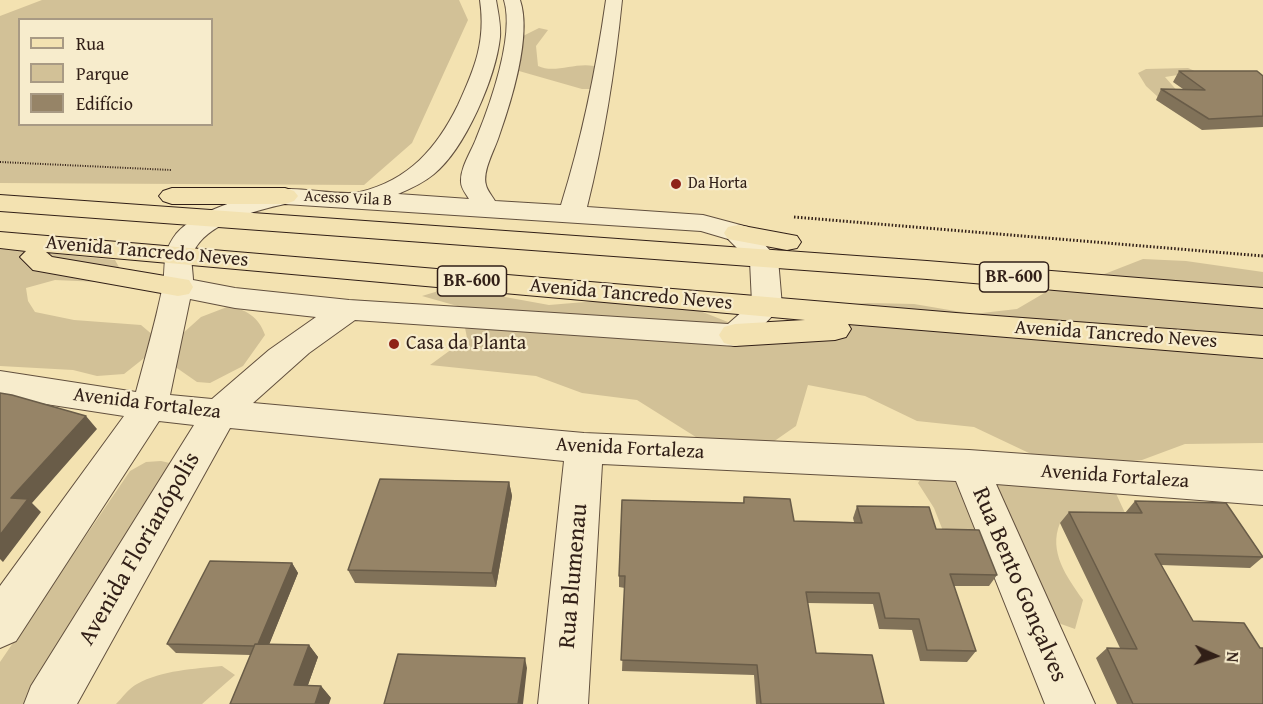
<!DOCTYPE html>
<meta charset="utf-8">
<style>
body{margin:0}
#map{position:relative;width:1263px;height:704px;overflow:hidden;background:#f3e2b1;font-family:"Gentium Book Plus",serif}
canvas{display:block}
.legend{position:absolute;left:18px;top:18px;width:195px;height:108px;box-sizing:border-box;background:#f7eccc;border:2px solid #a89a84;margin:0;padding:8px 10px;list-style:none;font-size:18px;color:#311f17}
.legend li{display:flex;align-items:center;gap:12px;height:30px}
.legend b{width:30px;border:2px solid #a89a84}
.north{position:absolute;left:1185px;top:626px;width:60px;height:60px;-webkit-text-stroke:4px #f7eccc;paint-order:stroke;rotate:93deg;font-size:16px;font-weight:700;line-height:24px;text-align:center;color:#311f17}
.north::after{content:'';display:block;margin:auto;width:21px;height:27px;background:#311f17;clip-path:polygon(50% 0,100% 100%,50% 72%,0 100%)}
</style>
<div id="map">
<canvas width="1263" height="704"></canvas>
<ul class="legend">
<li><b style="height:8px;background:#f3e2b1"></b>Rua</li>
<li><b style="height:16px;background:#d2c197"></b>Parque</li>
<li><b style="height:16px;background:#968467"></b>Edifício</li>
</ul>
<div class="north">N</div>
</div>
<script>
const c = document.querySelector('canvas').getContext('2d');
c.lineJoin = 'round';
function fill(path, color) {
  c.fillStyle = color;
  c.fill(path, 'evenodd');
}
function strokePath(path, color, width, dash) {
  c.strokeStyle = color;
  c.lineWidth = width;
  c.lineCap = dash ? 'butt' : 'round';
  c.setLineDash(dash || []);
  c.stroke(path);
}
function drawText(font, color, halo, rows, align = 'center') {
  c.font = font + ' "Gentium Book Plus",serif';
  c.lineWidth = 4.5;
  c.setLineDash([]);
  c.textBaseline = 'middle';
  c.strokeStyle = halo;
  c.fillStyle = color;
  for (const [text, x, y, turn = 0] of rows) {
    c.save();
    c.translate(x, y);
    c.rotate((+turn || 0) * Math.PI / 180);
    c.textAlign = isNaN(turn) ? turn : align;
    if (halo) c.strokeText(text, 0, 0);
    c.fillText(text, 0, 0);
    c.restore();
  }
}
fill(new Path2D(`
 M42,0H459L468,20L412,143L364,185L0,183V16ZM20,20H212V124H20Z
 M539,28L548,30L536,46L538,66C555,74 575,62 594,66L597,69L596,82L590,89H582L519,71L518,68L523,36Z
 M1188,68L1197,72L1165,77L1180,94L1158,97L1146,86L1138,73L1146,69Z
 M0,248L115,260L120,269L100,282L55,280L26,288L28,301L35,312L74,320L141,325L154,336L148,355L124,374L97,376L73,370L0,366Z
 M1143,259L1186,261L1263,272V443L1185,444L1142,460L1085,466L1113,487L1125,513L1095,525L1060,523C1048,552 1067,577 1083,600L1075,629L1036,615L975,557L945,536L934,508L918,483L930,466L1048,462L974,427L917,421L865,396L808,385L796,426L763,449L707,444L637,400L582,393L536,376L430,365L467,338L461,307L422,296L468,282L505,297L549,305L597,301L690,307L733,324L782,321L821,306L868,303L914,304L973,314L1017,309L1046,292L1084,282Z
 M227,307C245,308 259,317 265,335L243,366L210,383L197,382L174,366L182,334L201,317Z
 M161,461L174,464L32,704H0V662L130,471L146,462Z
 M222,666L235,675L202,704H116C122,698 129,688 137,684C162,670 194,669 222,666Z`), '#d2c197');
const minor = new Path2D(`
 M480,0H496C498,12 501,25 500,37C496,77 465,149 434,174C423,183 410,189 398,194L469,199C466,194 461,188 461,182C460,168 471,152 476,139C490,105 515,36 504,0H520C532,35 511,102 499,136C495,149 482,171 486,185C487,190 492,196 495,201L561,205C582,138 596,70 606,0H622C615,70 604,139 587,207L703,215L748,227L778,259L782,306L746,343L735,346L355,320L309,353L253,403L584,433L969,450L1263,471V505L996,484L1095,704H1045L956,481L602,464L588,704H538L564,461L230,428L77,704H24L31,686L194,425L159,421L16,641L0,648V586L124,416L0,397V371L136,392C145,358 155,324 162,290C167,268 160,255 176,234C187,221 206,212 222,206C241,199 266,189 287,189C307,188 343,196 360,192C409,180 437,148 458,105C475,68 486,41 480,0ZM285,204L701,231L728,239L750,261L752,303L728,324L349,300L235,288L193,280C193,272 190,260 193,253C205,223 257,210 285,204ZM190,299L235,308L316,317L269,350L212,399L170,395Z`);
const major = new Path2D(`
 M172,188H285L294,191L298,196L294,201L285,204H172L163,201L159,196L163,191Z
 M0,195L927,261L1263,288V308L927,279L0,211Z
 M738,225L797,236L801,242L797,248L787,250L728,239L724,233L728,227Z
 M0,232L956,313L1263,336V358L848,324L851,329L846,337L835,340L735,346L724,343L719,335L724,327L735,324L805,320L46,252L52,257L189,280L193,287L189,294L178,296L33,270L20,257L26,251L0,248Z`);
strokePath(minor, '#62503e', 2);
strokePath(major, '#311f17', 2);
strokePath(new Path2D(`
 M0,162L171,170`), '#311f17', 2, [1, 1.5]);
strokePath(new Path2D(`
 M794,217L1263,256`), '#311f17', 3, [1.5, 2]);
fill(minor, '#f7eccc');
fill(major, '#f3e2b1');
fill(new Path2D(`
 M1179,71L1263,76V127L1202,130L1156,100L1161,89H1183L1173,82Z
 M509,482L512,496L496,587L355,583L348,570Z
 M744,497L794,521L854,522L853,518L857,506L936,529L997,575L989,586H954L976,651L967,662L920,661L912,630L879,629L873,604L807,603L816,653L884,704H756L754,675L622,671L625,588L619,587V576L743,503Z
 M1135,501L1263,557L1250,568L1161,565L1193,621L1263,704H1117L1096,658L1107,648H1120L1060,523L1069,512L1125,513Z
 M292,563L298,573L269,644L309,645L318,657L308,685L321,686L331,698L250,655L176,653L167,644Z`), '#817259');
fill(new Path2D(`
 M86,416L97,429L32,503L41,512L3,562L0,559V535L11,498Z
 M509,482L512,496L496,587L492,573Z
 M292,563L298,573L265,655L257,646Z
 M309,645L318,657L304,696L294,685Z
 M525,658L527,668L523,704H518Z
 M321,686L331,698L329,704H315Z`), '#695c48');
const building = new Path2D(`
 M1179,71H1257L1263,76V116L1209,119L1161,89L1205,90Z
 M0,393L12,395L86,416L11,498L28,499L0,535Z
 M380,479L509,482L492,573L348,570Z
 M744,497L790,499L794,521L862,523L857,506L929,507L936,529L979,530L997,575L950,574L976,651L927,650L919,619L885,618L879,593L806,592L816,653L872,655L884,704H761L757,665L621,660L625,576H619L622,500L744,503Z
 M1135,501L1226,503L1263,557L1155,554L1193,621L1244,623L1260,648H1263V704H1133L1107,648L1137,649L1069,512L1142,513Z
 M210,561L292,563L258,644H255L254,646L167,644Z
 M255,644L309,645L294,685L321,686L315,704H230Z
 M398,654L525,658L518,704H384Z`);
fill(building, '#968467');
strokePath(building, '#695c48', 1.5);
for (const [x, y, r, color] of [
 [676,184,6,"#8f2418"],
 [394,344,6,"#8f2418"]
]) {
  const dot = new Path2D();
  dot.arc(x, y, r, 0, 2 * Math.PI);
  c.fillStyle = color;
  c.fill(dot);
  strokePath(dot, '#f7eccc', 2);
}
drawText('16px', '#311f17', '#f7eccc', [
 ["Da Horta",688,184]
], 'left');
drawText('16px', '#311f17', '#f7eccc', [
 ["Acesso Vila B",348,199,3]
]);
for (const [x, y, w] of [
 [1014,277,69],
 [472,281,69]
]) {
  const box = new Path2D();
  box.roundRect(x - w / 2, y - 15, w, 30, 4.5);
  c.fillStyle = '#f7eccc';
  c.fill(box);
  strokePath(box, '#311f17', 1.5);
}
drawText('bold 18px', '#311f17', null, [
 ["BR-600",1014,277],
 ["BR-600",472,281]
]);
drawText('20px', '#311f17', '#f7eccc', [
 ["Avenida Tancredo Neves",147,252,5],
 ["Avenida Tancredo Neves",631,295,5],
 ["Avenida Tancredo Neves",1116,335,4],
 ["Avenida Fortaleza",147,404,7],
 ["Avenida Fortaleza",630,449,3],
 ["Avenida Fortaleza",1115,477,4]
]);
drawText('20px', '#311f17', '#f7eccc', [
 ["Casa da Planta",406,344]
], 'left');
drawText('24px', '#311f17', '#f7eccc', [
 ["Avenida Florianópolis",140,549,-60],
 ["Rua Blumenau",574,576,-85],
 ["Rua Bento Gonçalves",1019,585,67]
]);
</script>
